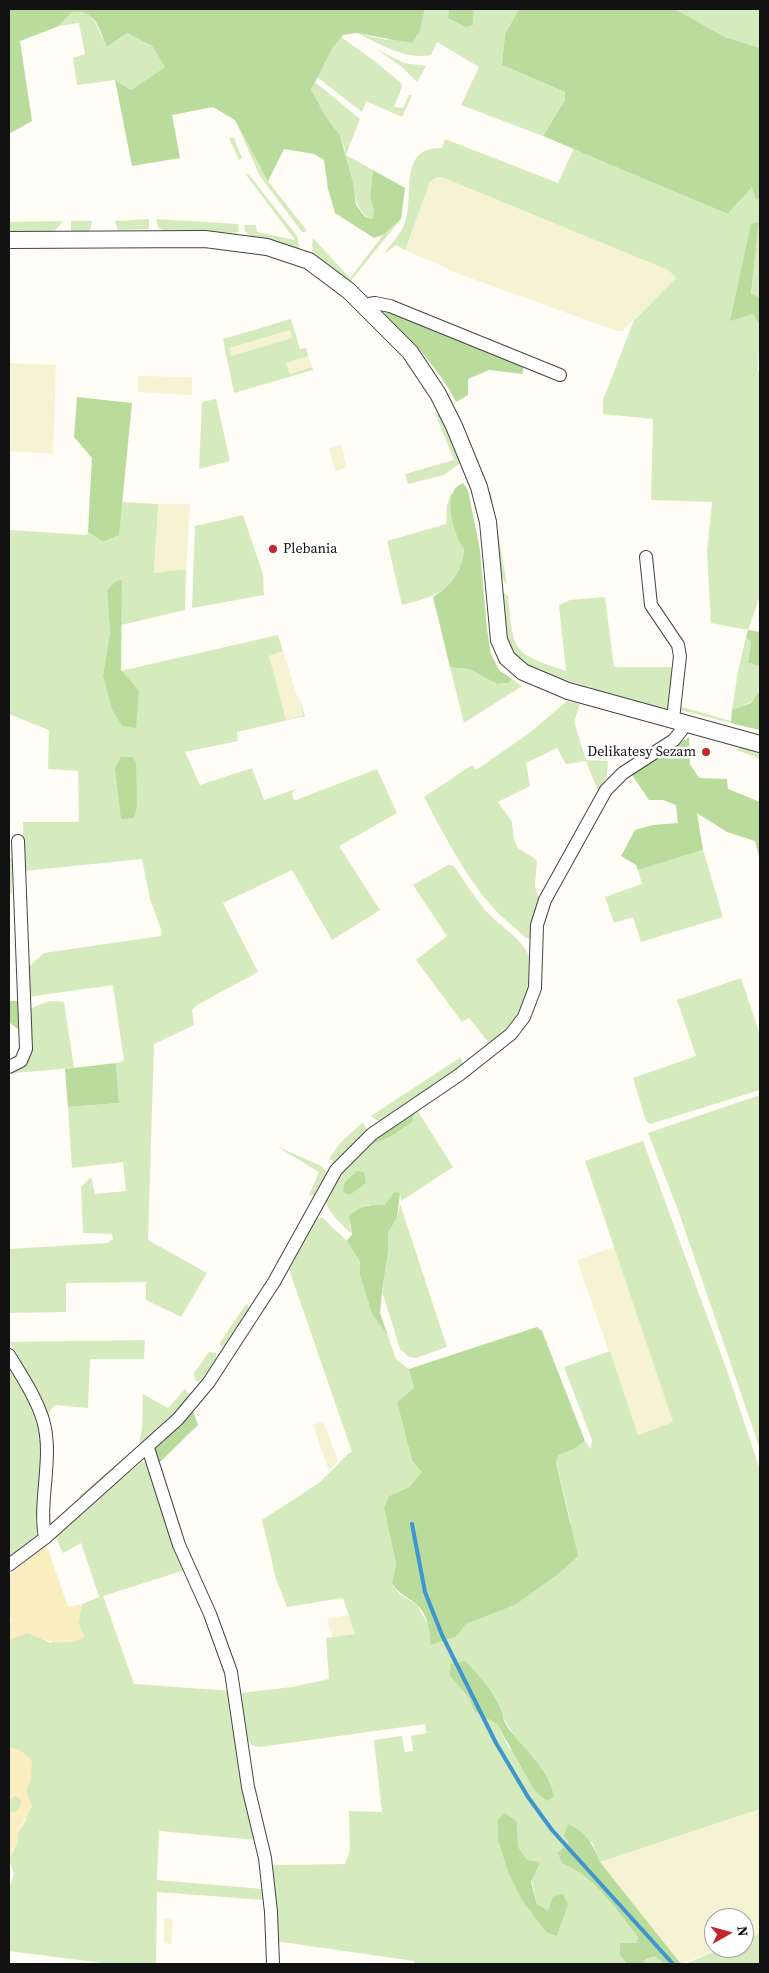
<!DOCTYPE html>
<style>
body{margin:0}
#map{position:relative;width:769px;height:1973px;overflow:hidden;background:#fffdf5;font-family:"Source Serif 4",serif}
canvas{display:block}
.frame{position:absolute;inset:0;border:10px solid #111;pointer-events:none}
.north{position:absolute;left:704px;top:1908px;width:50px;height:50px;box-sizing:border-box;background:#fff;border:1px solid #a0a0a0;border-radius:50%;rotate:83deg;font-size:14px;font-weight:700;line-height:20px;text-align:center;color:#111}
.north::after{content:'';display:block;margin:auto;width:18px;height:22px;background:#c4262e;clip-path:polygon(50% 0,100% 100%,50% 72%,0 100%)}
</style>
<div id="map">
<canvas width="769" height="1973"></canvas>
<div class="frame"></div>
<div class="north">N</div>
</div>
<script>
const c = document.querySelector('canvas').getContext('2d');
c.lineJoin = 'round';
function fill(path, color) {
  c.fillStyle = color;
  c.fill(path, 'evenodd');
}
function strokePath(path, color, width, dash) {
  c.strokeStyle = color;
  c.lineWidth = width;
  c.lineCap = dash ? 'butt' : 'round';
  c.setLineDash(dash || []);
  c.stroke(path);
}
function drawText(font, color, halo, rows, align = 'center') {
  c.font = font + ' "Source Serif 4",serif';
  c.lineWidth = 5;
  c.setLineDash([]);
  c.textBaseline = 'middle';
  c.strokeStyle = halo;
  c.fillStyle = color;
  for (const [text, x, y, turn = 0] of rows) {
    c.save();
    c.translate(x, y);
    c.rotate((+turn || 0) * Math.PI / 180);
    c.textAlign = isNaN(turn) ? turn : align;
    if (halo) c.strokeText(text, 0, 0);
    c.fillText(text, 0, 0);
    c.restore();
  }
}
fill(new Path2D(`
 M437,177L444,178L668,270L676,278L622,331H617L462,275L405,250L430,182Z
 M290,330L292,338L231,356L229,348Z
 M308,356L312,367L290,374L286,363Z
 M9,363L56,365L53,454L9,451Z
 M138,376L192,377V395L138,392Z
 M341,445L347,468L335,471L329,448Z
 M158,504H190L186,569L154,574Z
 M283,651L303,715L286,720L268,656Z
 M614,1247L673,1422L638,1435L577,1260Z
 M323,1421L338,1461L329,1471L313,1425Z
 M349,1615L355,1634L333,1637L327,1619Z
 M760,1809V1934L744,1940V1918H714V1948H723L681,1964L600,1862Z
 M164,1918L173,1920L171,1944L164,1943Z`), '#f6f3d4');
fill(new Path2D(`
 M425,9H449L448,18L473,25L474,9H519L505,34L502,65L565,92V100L543,136L461,105L479,67L437,42L431,55C405,60 380,44 357,33L386,40L420,31Z
 M675,9H760V48L725,37Z
 M84,11L92,16L107,47L127,33L152,46L165,67L131,90L115,80L77,85L73,58L85,54L79,23L59,26L72,12Z
 M341,37L373,60L401,83L402,87L394,107L403,108L409,95H412L402,117L366,101L362,112L317,77L333,47Z
 M376,49L404,63L426,66L417,82L401,66Z
 M315,82L360,119L346,155L373,170L370,197L374,211L372,219C349,212 351,157 340,136C337,129 330,123 326,117C320,109 316,99 311,90Z
 M235,120L268,181L307,231L305,232H302L260,176Z
 M229,138H234L242,158L239,160Z
 M445,139L558,183L574,148L728,214L753,186L756,200L760,199V298L751,295L759,223L731,320L753,314L760,326L758,370L760,373V596L748,630L711,623L707,552L712,502L651,500L653,419L603,414V400L634,320L676,278L668,270L444,178L437,177L430,182L405,250L396,245L384,254C390,245 400,235 404,225C416,197 396,147 442,148Z
 M244,172L250,176L297,236L300,250L250,236L245,231L244,225H256L257,232L295,240Z
 M149,219V229L118,230L115,221Z
 M156,219L238,224L239,231L236,233L163,230L158,228Z
 M401,219L349,283C335,273 307,259 313,238L350,278L383,235Z
 M63,221L53,233L9,234V222Z
 M71,221H92L90,230L87,233H71Z
 M291,319L300,349L306,348L308,356L286,363L290,374L312,367L313,370L234,393L223,339ZM290,330L292,338L231,356L229,348Z
 M216,399L230,461L199,469L202,402Z
 M435,413L441,417L462,462L444,475L408,484L405,474L454,460Z
 M452,491C451,511 453,534 464,550C458,590 437,596 402,605L387,541L446,524L447,505Z
 M489,491H491L507,585C492,567 490,515 489,491Z
 M121,502L158,504L154,573L186,569L185,610L121,625L122,580L107,590L110,632L103,675L278,635L283,651L269,656L286,720L303,715L298,694L305,716L237,732L238,741L185,752L200,785L252,768L264,800L296,789L292,793L293,799L296,800L377,769L397,813L339,846L380,910L332,940L292,870L223,903L258,972L197,1005L192,1010L194,1025L154,1044L148,1240L207,1273L181,1317L146,1300V1282L66,1283V1312L9,1313V1249L107,1243L113,1239L112,1234L83,1233L81,1187L91,1177L95,1194L126,1191L123,1162L72,1168L68,1107L119,1103L116,1063L124,1061L113,985L28,997L26,969L44,953L161,936L162,932L150,899L142,859L24,871L23,822H79L78,771L48,769L49,730L9,714V530L87,535L88,532L103,542L119,535Z
 M243,515L263,574L264,595L192,608L195,526Z
 M499,589L508,596C513,652 512,653 566,671L559,605L570,600L605,597L614,667H675L671,708L663,711L537,671C532,668 524,665 520,661C501,645 502,611 499,589Z
 M746,637L751,642L748,663L760,666C760,696 761,700 732,710L738,671Z
 M450,667L469,669L497,684L509,683L512,679L522,686L464,723Z
 M567,701L580,704L574,722L586,760L608,761L607,776L598,791L586,761L566,764L557,748L526,763L530,786L498,802L512,822L514,840L518,848L537,860L535,886L539,901L530,938H526C517,929 506,921 497,912C466,879 445,836 424,797L472,765L476,770L528,734Z
 M679,706L731,721V723L680,710Z
 M740,746L760,754V759L737,750Z
 M703,850L723,917L641,942L633,917L614,923L605,897L642,884L638,870Z
 M12,858V893L9,894V859Z
 M448,865L454,866C464,881 474,896 485,910C497,924 520,937 528,954C541,984 513,1029 489,1043L469,1018L462,1022L416,960L447,936L413,885Z
 M741,978L760,1035V1090L650,1124L646,1121L633,1078L696,1056L677,1000Z
 M50,1001L64,1002L74,1068L13,1073C34,1061 27,1035 27,1013L34,1007Z
 M461,1057L463,1066L379,1122L371,1116Z
 M760,1095V1449L678,1210L648,1133Z
 M417,1110L453,1167L401,1201L400,1193L385,1206L368,1205L349,1225L352,1234C346,1228 325,1210 326,1201C326,1186 354,1156 366,1145C380,1131 401,1121 417,1110Z
 M363,1122L367,1131L335,1162L329,1159L340,1143Z
 M643,1141L726,1368L760,1470V1809L600,1862L592,1842L569,1843L557,1853L563,1864C595,1876 617,1911 638,1937V1943L620,1955L627,1964H414V1961L275,1941L270,1867L275,1865L345,1864L350,1851L349,1811L382,1812L374,1740L402,1736L405,1752L413,1751L411,1736L427,1733L425,1724L260,1747L251,1745L243,1734L241,1693L292,1687L329,1679L326,1638L355,1634L343,1598L287,1607L276,1579L262,1520L319,1483L348,1454L352,1452L289,1269L317,1218H323L347,1241L360,1262V1275L372,1314L388,1336L396,1359L409,1369L414,1388L397,1402L412,1461L422,1472L409,1487L389,1496L384,1508L396,1564L392,1583L399,1594L417,1605L431,1630L457,1636L466,1624L515,1605L536,1588L571,1523L556,1463L557,1455L574,1449L585,1441L591,1449L592,1440L564,1367L610,1351L638,1435L673,1422L585,1161ZM468,1696L501,1711C507,1731 540,1767 552,1788L509,1748L497,1724L475,1712ZM517,1822L518,1848L527,1860L537,1904L548,1912L568,1905L557,1936L509,1874Z
 M276,1146L321,1166L327,1172L315,1196L309,1195L319,1172Z
 M400,1204L447,1347L416,1358L409,1357L400,1349L382,1291L388,1253V1233L397,1218Z
 M246,1304L250,1308L223,1348L219,1344Z
 M145,1340L144,1359H90L88,1408L55,1405L50,1411L49,1418L43,1400L10,1342Z
 M209,1352L216,1353V1360L199,1382L195,1380L194,1373Z
 M9,1365L36,1412L43,1443L39,1533L38,1537L9,1560Z
 M185,1389L190,1394L188,1399L164,1427L142,1446L139,1442L142,1429L143,1394L168,1408Z
 M124,1458L125,1460L81,1498L79,1496Z
 M142,1462L148,1464L185,1570L103,1596L134,1684L232,1691L256,1840L159,1831L157,1880L263,1889L264,1900L157,1892L156,1964H110L9,1951V1889L14,1874L9,1860L18,1842L17,1834L26,1820V1791L31,1778L20,1750L9,1748V1640L27,1632L51,1643L78,1622L82,1604L99,1597L81,1543L63,1553L56,1538L60,1531Z
 M15,1795L21,1799V1807L15,1812H9V1800Z
 M760,1934V1964H685L723,1948H744V1940Z
 M654,1955L665,1964H642L646,1959Z`), '#d5ebbd');
fill(new Path2D(`
 M9,9H425L420,31L412,43L357,33L343,35L333,47L311,90L326,117L340,135L353,183L356,205L365,217L372,219L374,211L370,197L373,170L405,188L401,219L383,235L374,238L335,213L328,189L324,160L314,154L284,149L268,181L235,120L213,107L172,115L180,158L132,166L115,80L131,90L165,67L152,46L127,33L107,47C98,28 97,10 72,12L59,26L20,41L32,121L9,134Z
 M449,9H474L473,25L466,27L448,18Z
 M519,9H675L725,37L760,48V199L756,200L752,187L728,214L543,136L565,100V92L502,65L505,34Z
 M759,222L751,294L760,298V326L753,314L730,321L751,224Z
 M382,307L523,367V374L489,370L468,379V395L456,402C437,365 411,339 380,312L379,308Z
 M77,397L132,403L119,535L103,542L88,532L92,458L74,437Z
 M463,483L468,490L480,550L487,629L491,654L499,670L512,679L509,683L497,684L469,669L450,667L433,597C452,585 461,573 464,550C454,535 440,491 463,483Z
 M122,580L121,670L139,691L136,728L122,726L112,709L103,675L110,632L107,590L117,581Z
 M748,630L760,632V666L748,663L751,642L746,637Z
 M760,690L759,730L731,723L732,710L751,703Z
 M689,737L690,764L699,778L727,779L728,789L760,802V860L755,841L727,832L697,813L703,850L638,870L636,865L621,856L635,830L653,825L678,823L676,805L663,800H649L632,775Z
 M121,757H133L136,763L137,806L134,818L121,819L115,768Z
 M9,1001H19L20,1031L9,1022Z
 M116,1063L119,1103L68,1107L65,1069Z
 M414,1113L412,1122C398,1131 383,1144 366,1144Z
 M357,1171L364,1172L366,1183L351,1194H346L343,1191L345,1182Z
 M394,1192L400,1193L397,1218L388,1233V1253L382,1291L380,1313L388,1336L372,1314L360,1275V1262L347,1241L352,1234L349,1217C360,1205 369,1205 385,1205Z
 M537,1327L542,1331L585,1441L574,1449L558,1455L556,1463L578,1556L562,1571L515,1605L466,1624L457,1636L430,1645C431,1631 427,1613 416,1604C406,1595 400,1596 392,1583L396,1564L384,1508L389,1496L409,1487L422,1472L412,1461L397,1402L414,1388L409,1369Z
 M193,1411L198,1425L159,1463L154,1452L155,1447Z
 M465,1661C480,1676 494,1692 502,1712C503,1715 503,1719 505,1723C520,1747 549,1767 554,1797L547,1801L535,1791L497,1724L475,1712L468,1696L450,1676V1664Z
 M505,1813L517,1822L518,1847L527,1860L540,1862L531,1882L537,1904L548,1911L553,1897L563,1894L568,1905L557,1936L546,1932L522,1900L509,1874L498,1840V1819Z
 M568,1824C586,1832 593,1844 600,1862L681,1964H665L654,1956L646,1959L642,1964H627L620,1955V1943H637L638,1937C617,1911 595,1876 563,1864L557,1853L569,1843L564,1835Z`), '#b9dc9c');
fill(new Path2D(`
 M45,1546L49,1552L68,1607L82,1604L78,1622L85,1637C64,1648 47,1641 27,1633L9,1640V1622L12,1621L9,1617V1575Z
 M9,1748L20,1750L32,1760L31,1778L26,1791L32,1806L17,1834L18,1842L9,1860V1812H15L20,1807L21,1800L14,1795L9,1802Z`), '#fbeec1');
strokePath(new Path2D(`
 M412,1524L425,1592L442,1635L496,1743L528,1797L552,1830L673,1964`), '#3f96cf', 4);
const minor = new Path2D(`
 M363,305L375,303L390,306L560,375
 M646,557L651,605L678,645L680,656L673,719
 M9,1067L21,1061L26,1049L18,841
 M9,1355C21,1375 36,1397 43,1420C54,1457 38,1500 45,1538
 M148,1448L179,1545L210,1614L231,1672L248,1787L265,1858L271,1912L273,1964
 M9,1565L45,1538L178,1419L209,1382L274,1282L336,1170L372,1134L459,1075L511,1034L524,1017L535,988L537,925L545,900L606,790L623,773L674,740L687,723`);
const tertiary = new Path2D(`
 M9,240L205,239L267,247L309,261L349,291L410,352L438,394L454,426L479,487L488,522L499,640L507,658L523,672L568,691L760,744`);
strokePath(minor, '#444', 14);
strokePath(tertiary, '#444', 18);
strokePath(minor, '#fff', 12);
strokePath(tertiary, '#fff', 16);
for (const [x, y, r, color] of [
 [273,549,5,"#c4262e"],
 [706,752,5,"#c4262e"]
]) {
  const dot = new Path2D();
  dot.arc(x, y, r, 0, 2 * Math.PI);
  c.fillStyle = color;
  c.fill(dot);
  strokePath(dot, '#fff', 2);
}
drawText('14px', '#111', '#fff', [
 ["Plebania",283,549],
 ["Delikatesy Sezam",696,752,"right"]
], 'left');
</script>
